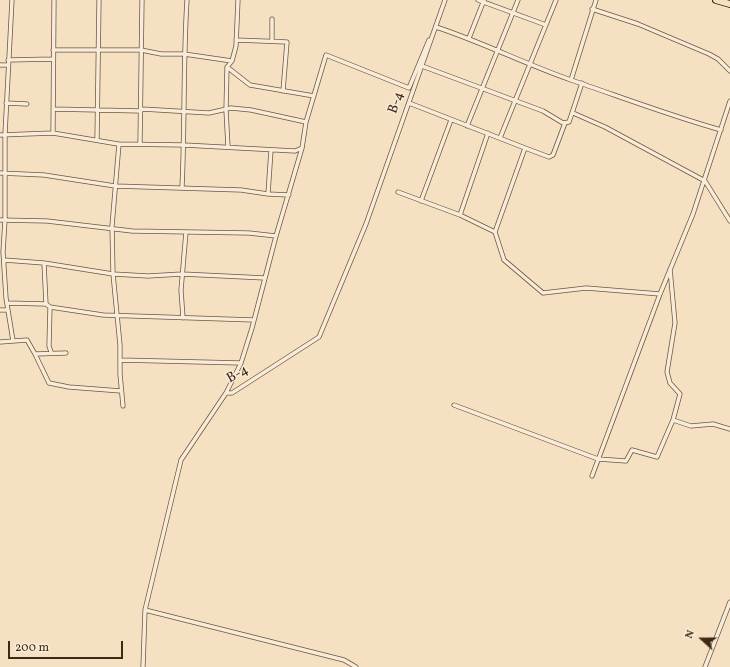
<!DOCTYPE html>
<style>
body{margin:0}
#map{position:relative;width:730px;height:667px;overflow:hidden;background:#f5e0c2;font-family:Vollkorn,serif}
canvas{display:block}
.north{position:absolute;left:682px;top:619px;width:40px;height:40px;-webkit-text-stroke:3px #f8ebd7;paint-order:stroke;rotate:291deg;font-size:11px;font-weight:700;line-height:16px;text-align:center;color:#3f2914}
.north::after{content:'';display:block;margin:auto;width:14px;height:18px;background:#3f2914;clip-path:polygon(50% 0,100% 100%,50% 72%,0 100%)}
.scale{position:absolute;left:8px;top:641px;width:115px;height:18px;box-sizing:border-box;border:2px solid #3f2914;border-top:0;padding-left:5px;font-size:12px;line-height:14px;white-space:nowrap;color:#3f2914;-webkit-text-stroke:3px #f8ebd7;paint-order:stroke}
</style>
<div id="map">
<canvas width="730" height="667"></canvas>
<div class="north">N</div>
<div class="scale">200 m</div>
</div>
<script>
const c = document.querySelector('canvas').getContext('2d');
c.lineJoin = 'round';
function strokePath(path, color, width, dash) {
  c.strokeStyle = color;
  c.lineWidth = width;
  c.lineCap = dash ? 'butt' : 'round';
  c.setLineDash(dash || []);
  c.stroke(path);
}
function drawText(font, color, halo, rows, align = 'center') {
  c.font = font + ' Vollkorn,serif';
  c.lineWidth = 3;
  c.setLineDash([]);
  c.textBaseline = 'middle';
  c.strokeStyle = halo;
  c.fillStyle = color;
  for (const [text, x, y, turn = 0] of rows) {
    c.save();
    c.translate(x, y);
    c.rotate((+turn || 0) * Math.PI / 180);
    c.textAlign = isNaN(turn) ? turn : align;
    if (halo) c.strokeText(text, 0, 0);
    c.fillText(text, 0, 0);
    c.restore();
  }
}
const minor = new Path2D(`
 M12,0L5,134V220L3,252L6,298L13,341
 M478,0L546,25
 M592,9L638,24L709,54L718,59L730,71
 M436,27C482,42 525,64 571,80C621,97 671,116 721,130
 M469,38L484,0
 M236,40L287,42L283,91
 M272,40V19
 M53,50H141L161,54H184L232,61
 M8,60L53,59
 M0,65H7
 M422,66L543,111L563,123L569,122L582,83
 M227,67L250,85L314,96
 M571,80L596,0
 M6,103L27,104
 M409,103L525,148L495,232L504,260L543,293L586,288L660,294
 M53,109L141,111
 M142,109L209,113L231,108L251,110L306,122
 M573,113L605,127L705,181L730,221
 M467,126L518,0
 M53,133L54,0
 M0,135L53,133L118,144L184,145L295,151L302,148
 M500,138L556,0
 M97,140L99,0
 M119,144L112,226L113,274L120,345V374L123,406
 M140,144L142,0
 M228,147L226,110L227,67L232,61L236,46L238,0
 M525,148L549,157L553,155L565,123
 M0,173L44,175L115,186L241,190L268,194L289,195
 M182,187C185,125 183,62 187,0
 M398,192L460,215L495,232
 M268,194L271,150
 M421,201L451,120
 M460,215L488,133
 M0,220L47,221L132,231L249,233L276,236
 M4,263V260L44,263L113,274L148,276L182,274L265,278
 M44,263L46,304
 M670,269L675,323L667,372L670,383L680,394L673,420L691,426L713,424L730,429
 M7,303L46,304L50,307L103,315L254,320
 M50,307L49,346L51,352
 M0,310H8
 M183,318L181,290L186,232
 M0,342L27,340L35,354L66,353
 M35,354L49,383L69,387L121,391
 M120,360L241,363
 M226,393L241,363L252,328L276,236L302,148L306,122L326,55L409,88L429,40
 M454,405L598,459L626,461L632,450L657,457L673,420
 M592,476L660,294L693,214L730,101
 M143,667L145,610
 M356,667L344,660L145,610L181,460L226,393H232L319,337L366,224L445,0
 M705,667L730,602`);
const trunk = new Path2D(`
 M716,0L730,4`);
strokePath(minor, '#6c5740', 5);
strokePath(trunk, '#3f2914', 8);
strokePath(minor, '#f8ebd7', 3.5);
strokePath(trunk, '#f5e0c2', 6);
drawText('14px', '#3f2914', '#f8ebd7', [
 ["B-4",397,103,-71],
 ["B-4",238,375,-29]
]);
</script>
